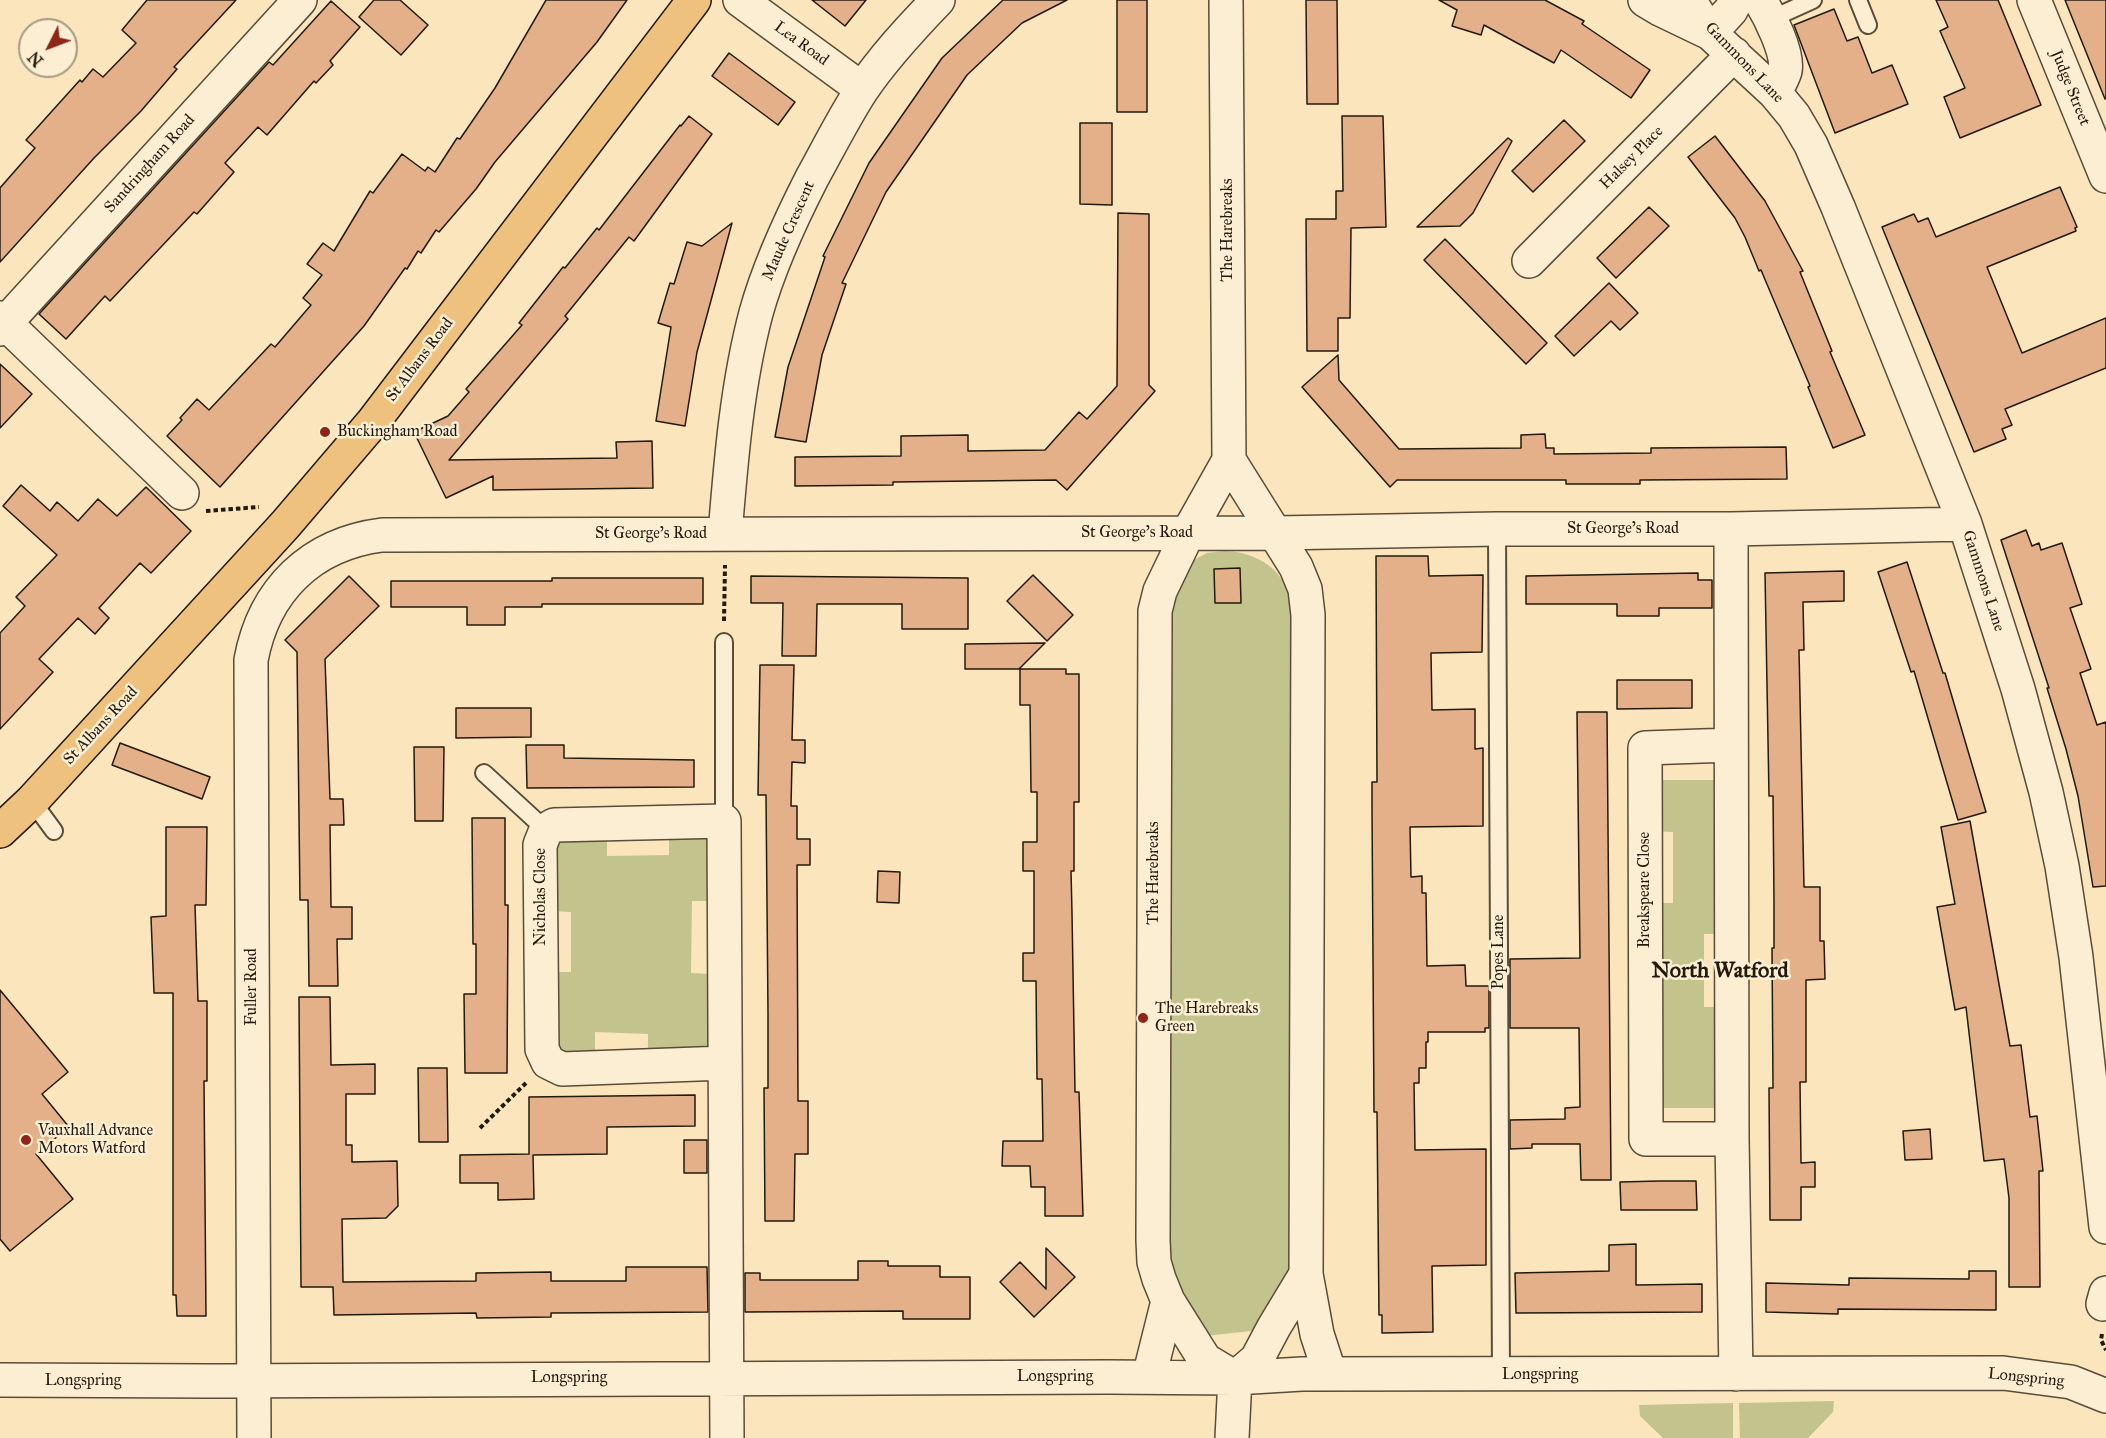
<!DOCTYPE html>
<style>
body{margin:0}
#map{position:relative;width:2106px;height:1438px;overflow:hidden;background:#fbe5bc;font-family:"IM FELL Great Primer",serif}
canvas{display:block}
.north{position:absolute;left:18px;top:18px;width:60px;height:60px;box-sizing:border-box;background:#fceed3;border:2px solid #a59983;border-radius:50%;rotate:228deg;font-size:16px;font-weight:700;line-height:24px;text-align:center;color:#23190c}
.north::after{content:'';display:block;margin:auto;width:21px;height:27px;background:#8f2418;clip-path:polygon(50% 0,100% 100%,50% 72%,0 100%)}
</style>
<div id="map">
<canvas width="2106" height="1438"></canvas>
<div class="north">N</div>
</div>
<script>
const c = document.querySelector('canvas').getContext('2d');
c.lineJoin = 'round';
function fill(path, color) {
  c.fillStyle = color;
  c.fill(path, 'evenodd');
}
function strokePath(path, color, width, dash) {
  c.strokeStyle = color;
  c.lineWidth = width;
  c.lineCap = dash ? 'butt' : 'round';
  c.setLineDash(dash || []);
  c.stroke(path);
}
function drawText(font, color, halo, rows, align = 'center') {
  c.font = font + ' "IM FELL Great Primer",serif';
  c.lineWidth = 5;
  c.setLineDash([]);
  c.textBaseline = 'middle';
  c.strokeStyle = halo;
  c.fillStyle = color;
  for (const [text, x, y, turn = 0] of rows) {
    c.save();
    c.translate(x, y);
    c.rotate((+turn || 0) * Math.PI / 180);
    c.textAlign = isNaN(turn) ? turn : align;
    if (halo) c.strokeText(text, 0, 0);
    c.fillText(text, 0, 0);
    c.restore();
  }
}
fill(new Path2D(`
 M1224,551C1247,551 1274,562 1285,585C1289,592 1290,600 1293,608L1292,1272L1260,1330L1205,1336L1188,1308L1169,1259L1164,612L1192,561L1207,553Z
 M1658,780H1719L1725,934H1704V1007H1725L1719,1108H1656L1652,903H1673V832L1652,831Z
 M669,834H705L713,843L712,901H692L691,973L710,974L709,1048L648,1054V1034L595,1032V1053L558,1052L549,972H571V912L550,911L551,845L562,835H607V856L669,855Z
 M1834,1401L1833,1412L1808,1438H1740L1739,1403Z
 M1733,1403V1438H1663L1640,1416L1639,1405Z`), '#c3c38d');
const building = new Path2D(`
 M147,0H236L174,67L177,69L141,111L94,158L0,262V188L35,148L26,140L80,80L82,82L93,69L103,77L136,43L122,30Z
 M374,0H400L428,25L401,55L359,17Z
 M546,0H627L597,42L495,162L476,189L439,232L436,230L421,253L418,251L407,269L405,268L364,326L220,487L167,436L182,420L180,418L197,399L209,410L271,344L275,347L311,305L303,298L322,275L307,264L323,243L334,251L370,191L373,193L402,154L425,171L428,167L435,172L457,138L460,139L495,88Z
 M812,0H866L845,26Z
 M1003,0H1067L1022,23L967,75L886,192L842,283L846,284L822,355L806,442L775,437L788,367L825,257L823,256L869,163L942,58Z
 M1117,0H1147V112H1117Z
 M1306,0H1337L1338,104H1307Z
 M1439,0H1545L1584,21L1582,24L1650,70L1631,98L1561,50L1554,63L1484,25L1481,35L1452,26L1457,10Z
 M1936,0H1998L2041,105L1960,138L1944,97L1965,88L1940,31L1948,27Z
 M2065,0H2106V99H2105Z
 M331,1L360,27L330,61L333,65L316,83L314,81L267,135L258,127L225,163L234,172L197,214L194,212L110,301L105,296L66,339L39,314L269,62L273,65Z
 M1834,9L1847,41L1858,37L1872,73L1892,65L1908,104L1835,133L1794,25Z
 M729,53L795,102L778,125L712,76Z
 M689,116L712,134L634,241L629,237L565,316L568,319L449,460L617,458L616,442L652,441L653,488L493,490V476L446,498L414,432L448,416L469,392L466,389L522,325L519,323L563,267L565,268L597,228L599,230L680,125L681,126Z
 M1342,116H1383L1386,227L1351,228L1350,318H1338V351H1307L1306,219H1336V191H1343Z
 M1564,120L1585,141L1533,192L1512,171Z
 M1080,123H1112V205L1080,204Z
 M1715,136L1765,201L1803,271L1800,272L1832,351L1830,352L1865,435L1833,448L1808,387L1810,386L1761,270L1759,271L1745,237L1735,218L1688,157Z
 M1508,138L1512,141L1473,213L1460,226L1417,227Z
 M2060,187L2077,227L2075,228L2076,231L1987,267L2022,353L2106,318V368L2005,409L2012,425L2002,429L2006,439L1974,452L1882,227L1914,214L1918,222L1928,218L1936,237Z
 M1649,207L1669,226L1616,278L1597,258Z
 M1118,213L1149,214V385L1155,391L1067,490L1056,480L893,482V485L795,486V457L901,456V436L968,435V451L1045,450L1079,412L1087,419L1117,386Z
 M732,223L697,352L685,426L656,421L671,327L658,323L670,283L674,284L687,242L702,246Z
 M1445,239L1547,343L1526,364L1424,260Z
 M1609,283L1638,313L1620,330L1611,321L1574,356L1555,336Z
 M1338,355L1339,380L1399,449L1521,448V435L1545,434L1546,448H1554V454L1651,453V448L1786,447L1787,479L1640,480V484H1566V480H1397L1390,487L1302,387Z
 M0,364L32,394L0,428Z
 M21,485L50,511L57,502L78,521L98,499L117,516L146,487L191,531L151,573L140,563L99,608L109,618L95,634L78,618L59,638L39,659L53,672L0,729V633L25,606L16,597L57,555L3,506Z
 M2026,530L2032,546L2039,543L2041,550L2062,543L2082,604L2070,608L2091,669L2080,673L2097,725L2106,722V886L2093,887L2078,796L2066,749L2047,688H2049L2001,540Z
 M1376,556H1428L1429,576L1483,575L1482,652L1431,653L1432,710L1475,709V749L1483,748V826L1410,827L1411,877L1422,876V893H1426L1427,966L1465,965L1466,986H1489V1028H1485V1032H1428V1042H1426V1068H1419V1083H1414L1415,1150L1486,1149V1265L1432,1266L1433,1332L1382,1333V1315H1379L1377,1112H1374L1372,810V782H1377Z
 M1907,562L1943,673H1945L1986,812L1958,820L1914,671L1911,672L1878,572Z
 M1240,568L1241,603H1215L1214,569Z
 M1844,571V601L1803,602L1804,650H1799L1804,887H1820V941H1824L1825,979L1806,980V1082H1800L1801,1163L1815,1162V1187H1801V1220H1770L1769,1088H1773L1772,948H1774V901L1773,796H1769L1765,573Z
 M1698,573V580H1712V608H1659V616H1617V604H1526V576Z
 M1033,575L1073,615L1047,641L1007,601Z
 M349,576L379,606L325,659L330,799H343L344,825H330L331,907H352V939H337L338,986H309L308,900H300L297,652L285,640Z
 M751,576L968,578V629H902V604H817L816,656H782L783,603H751Z
 M552,578H703V604H542V607H505V625H467V607H391V581H552Z
 M1045,643L1019,669H965V644Z
 M760,665H794L792,740H805V763L792,762L791,806H797V839H810V865H797L798,1101H808V1154H795L794,1221H765L764,1088H768V1013L766,795H758Z
 M1020,669H1066V674H1079V802H1074V871H1071L1072,913L1075,1092H1079L1083,1216H1045V1187H1031L1030,1166H1002L1003,1141H1043L1042,1079H1037L1036,981H1023V953H1034V871H1023V842H1037V792H1031L1030,705H1020Z
 M1617,680H1692V708L1617,709Z
 M456,708H531V737L456,738Z
 M1577,712H1607L1611,1180H1581L1580,1144H1532V1148L1510,1149V1120L1565,1119V1108L1580,1107L1579,1028H1510V959L1580,958Z
 M120,743L210,777L202,799L112,765Z
 M526,745H564V758L694,760V787L527,788Z
 M414,747H444L443,821H415Z
 M472,818H505V905H508L507,1073H465L464,994H476V944H473Z
 M1970,821L2010,1046L2021,1045L2030,1117L2037,1116L2043,1171H2039L2040,1287H2009V1198L2004,1159L1984,1161L1966,1007L1955,1010L1937,907L1955,904L1941,827Z
 M166,827H207L206,905H195L198,1001H207V1081H204L206,1316H177L176,1295H173V993H154L151,917L166,916Z
 M878,871L900,872L899,903L877,902Z
 M0,990L68,1072L42,1094L69,1127L36,1154L73,1199L10,1251L0,1239Z
 M299,997H330L331,1065L375,1064V1094H346V1145H352V1162L397,1161L398,1206L386,1218L342,1219L343,1282L476,1281V1273L551,1272V1281H626V1267H707L708,1312L551,1313V1317L477,1318L476,1313L334,1315L333,1287H301Z
 M418,1068H447L448,1142H419Z
 M695,1095V1126L607,1127V1154L533,1155L534,1199L498,1200V1183H460V1155L529,1154V1097Z
 M1930,1129L1932,1159L1905,1160L1903,1131Z
 M684,1140H707V1173H684Z
 M1659,1181H1696L1697,1210H1621L1620,1182Z
 M1636,1244V1285L1702,1284V1312L1516,1313L1515,1273L1609,1271V1245Z
 M1046,1248L1075,1277L1034,1317L1000,1282L1020,1262L1046,1289Z
 M858,1261H888V1266H940V1277H970V1319H903V1311L745,1312V1273H760V1280H858Z
 M1969,1271H1996V1310L1838,1309V1314L1766,1312V1283L1849,1285V1278L1969,1279Z`);
fill(building, '#e4b08a');
strokePath(building, '#23190c', 1.5);
const service = new Path2D(`
 M1858,0L1868,25
 M1771,19L1813,0
 M1497,529L1501,1375
 M484,773L546,830
 M32,801L54,831
 M724,821V642`);
const minor = new Path2D(`
 M740,0L862,89
 M1226,0L1229,460L1188,533L1160,591L1155,611L1153,1240L1154,1262L1159,1279L1168,1301L1205,1360L1235,1378
 M1645,0L1660,9L1710,33
 M1689,0L1710,33L1775,93L1794,116L1811,145L1838,207L1965,524L2018,689L2046,792L2062,866L2076,957L2106,1227
 M1760,0C1769,15 1789,53 1785,71C1783,78 1778,86 1775,93
 M2034,0L2106,176
 M1710,33L1731,10L1736,0
 M1529,261L1734,54
 M0,318L182,493
 M0,329L300,0
 M1229,460L1296,567L1305,589L1308,615L1306,1274L1274,1327L1257,1359L1235,1378L1232,1438
 M1731,529L1732,1139L1736,1374
 M725,534C731,460 737,385 756,313C769,266 790,221 812,178C828,149 843,119 861,91C883,58 911,28 938,0
 M1730,745L1645,748L1646,1139H1732
 M725,1063L562,1069L548,1062L542,1049L540,845L546,830L554,825L724,821L727,1438
 M1306,1274L1317,1334L1330,1374
 M2103,1304L2106,1293
 M1149,1377L1168,1301
 M0,1380L208,1381L1108,1377L1235,1378L1302,1374L2003,1373L2071,1382L2106,1396
 M254,1438L251,660C264,590 311,544 382,535L1276,533L1497,529H1731L1965,524`);
const primary = new Path2D(`
 M0,831L32,801L285,525L373,422L694,0`);
strokePath(service, '#594c38', 20);
strokePath(minor, '#594c38', 36);
strokePath(primary, '#23190c', 36);
strokePath(new Path2D(`
 M206,511L259,507
 M724,621L725,565
 M480,1128L526,1083
 M2102,1334L2101,1340L2106,1350`), '#23190c', 4, [4.5, 3]);
strokePath(service, '#fceed3', 16);
strokePath(minor, '#fceed3', 33);
strokePath(primary, '#eec27e', 33);
for (const [x, y, r, color] of [
 [325,432,6,"#8f2418"],
 [1143,1018,6,"#8f2418"],
 [26,1140,6,"#8f2418"]
]) {
  const dot = new Path2D();
  dot.arc(x, y, r, 0, 2 * Math.PI);
  c.fillStyle = color;
  c.fill(dot);
  strokePath(dot, '#fceed3', 2);
}
drawText('16px', '#23190c', '#fceed3', [
 ["Lea Road",801,44,36],
 ["Gammons Lane",1744,63,46],
 ["Judge Street",2070,88,68],
 ["Halsey Place",1632,158,-45],
 ["Sandringham Road",150,164,-48],
 ["The Harebreaks",1228,230,-90],
 ["Maude Crescent",789,231,-66],
 ["St Albans Road",420,360,-53],
 ["St George's Road",1623,529],
 ["St George's Road",1137,533],
 ["St George's Road",651,534],
 ["Gammons Lane",1983,581,72],
 ["St Albans Road",101,726,-47],
 ["The Harebreaks",1154,873,-90],
 ["Breakspeare Close",1645,890,-90],
 ["Nicholas Close",541,897,-90],
 ["Popes Lane",1499,952,-90],
 ["Fuller Road",252,987,-90],
 ["Longspring",1540,1375],
 ["Longspring",1055,1377],
 ["Longspring",569,1378],
 ["Longspring",2026,1378,6],
 ["Longspring",83,1381]
]);
drawText('16px', '#23190c', '#fceed3', [
 ["Buckingham Road",337,432],
 ["The Harebreaks",1155,1009],
 ["Green",1155,1027],
 ["Vauxhall Advance",38,1131],
 ["Motors Watford",38,1149]
], 'left');
drawText('bold 22px', '#23190c', '#fceed3', [
 ["North Watford",1720,972]
]);
</script>
